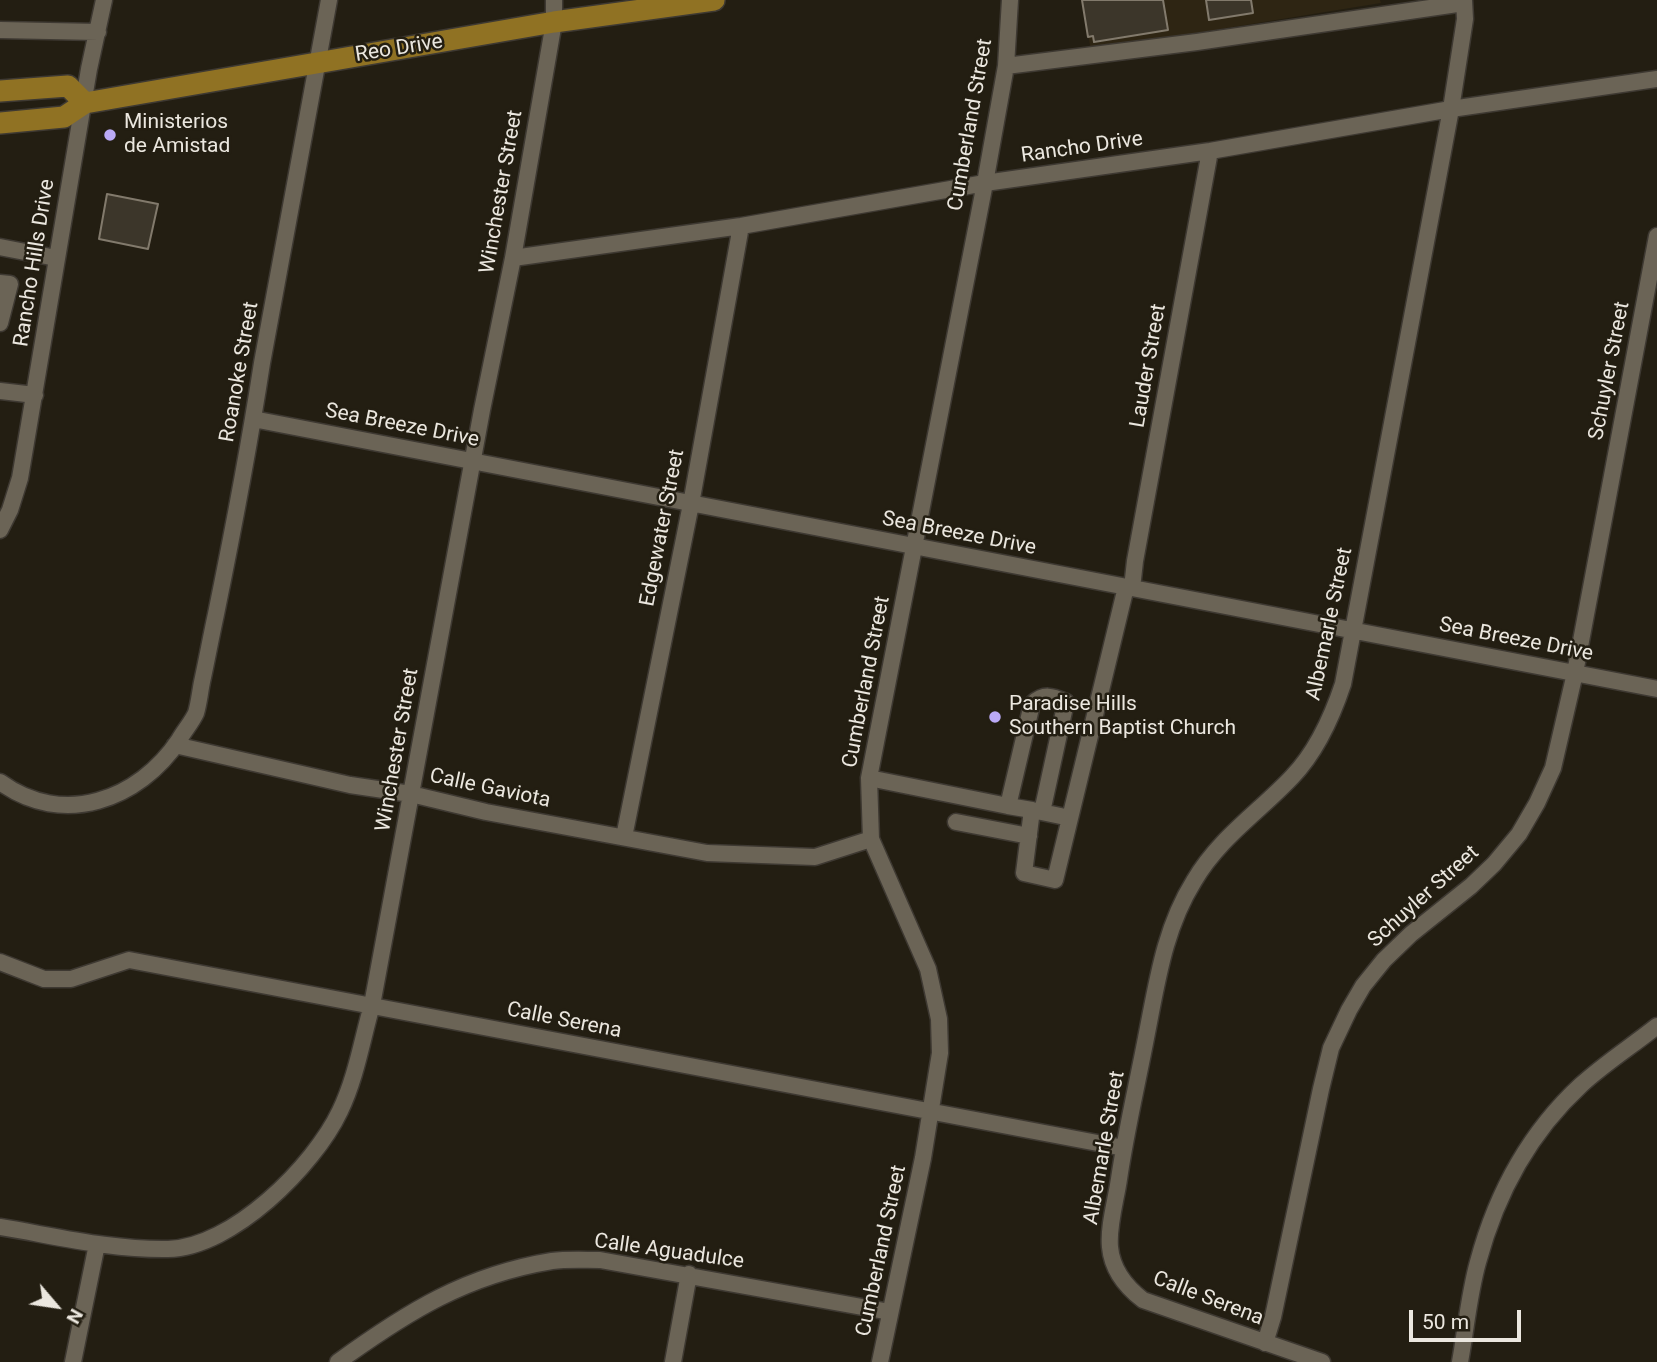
<!DOCTYPE html>
<style>
body{margin:0}
#map{position:relative;width:1657px;height:1362px;overflow:hidden;background:#231e12;font-family:Roboto,sans-serif}
canvas{display:block}
.north{position:absolute;left:21px;top:1271px;width:70px;height:70px;-webkit-text-stroke:5px #231e12;paint-order:stroke;rotate:119deg;font-size:19px;font-weight:700;line-height:28px;text-align:center;color:#ebe7df}
.north::after{content:'';display:block;margin:auto;width:24px;height:32px;background:#ebe7df;clip-path:polygon(50% 0,100% 100%,50% 72%,0 100%)}
.scale{position:absolute;left:1409px;top:1310px;width:112px;height:32px;box-sizing:border-box;border:4px solid #ebe7df;border-top:0;padding-left:9px;font-size:21px;line-height:24px;white-space:nowrap;color:#ebe7df;-webkit-text-stroke:5px #231e12;paint-order:stroke}
</style>
<div id="map">
<canvas width="1657" height="1362"></canvas>
<div class="north">N</div>
<div class="scale">50 m</div>
</div>
<script>
const c = document.querySelector('canvas').getContext('2d');
c.lineJoin = 'round';
function fill(path, color) {
  c.fillStyle = color;
  c.fill(path, 'evenodd');
}
function strokePath(path, color, width, dash) {
  c.strokeStyle = color;
  c.lineWidth = width;
  c.lineCap = dash ? 'butt' : 'round';
  c.setLineDash(dash || []);
  c.stroke(path);
}
function drawText(font, color, halo, rows, align = 'center') {
  c.font = font + ' Roboto,sans-serif';
  c.lineWidth = 5;
  c.setLineDash([]);
  c.textBaseline = 'middle';
  c.strokeStyle = halo;
  c.fillStyle = color;
  for (const [text, x, y, turn = 0] of rows) {
    c.save();
    c.translate(x, y);
    c.rotate((+turn || 0) * Math.PI / 180);
    c.textAlign = isNaN(turn) ? turn : align;
    if (halo) c.strokeText(text, 0, 0);
    c.fillText(text, 0, 0);
    c.restore();
  }
}
fill(new Path2D(`
 M1081,0H1380L1381,3L1091,50Z`), '#2e2513');
const building = new Path2D(`
 M1082,0H1163L1168,30L1094,42L1093,36L1088,37Z
 M1206,0H1251L1253,13L1209,20Z
 M107,194L158,204L148,249L99,239Z`);
fill(building, '#3c362a');
strokePath(building, '#827a6c', 2);
const minor = new Path2D(`
 M0,30L98,32
 M1006,66L1197,42L1464,3
 M0,247L56,258
 M513,258L741,226L985,183L1210,151L1451,109L1657,79
 M0,283L10,284L0,323
 M0,391L35,395
 M253,419L1657,689
 M0,530L10,510L20,478L89,69L104,0
 M1132,588L1135,561L1210,151
 M175,745L350,785L411,794L486,812L707,853L815,857L871,839
 M869,778L1008,806
 M0,782C63,828 139,800 179,740C184,731 192,722 196,713C199,703 200,692 202,682C207,659 211,637 216,614C233,531 249,447 262,363L329,0
 M1032,810L1008,806L1032,704C1044,693 1052,696 1066,702L1042,812
 M1070,818L1032,810L1024,873L1055,880L1126,587
 M956,822L1029,836
 M624,837L691,504L741,226
 M0,962L44,979H71L129,960L1124,1148
 M0,1227C55,1236 112,1250 168,1249C232,1248 314,1166 340,1111C356,1078 362,1040 372,1005L482,410L513,258L554,22V0
 M1265,1343L1273,1317L1321,1089L1331,1048L1349,1010L1363,986L1384,960L1411,934L1471,886L1494,864L1519,834L1537,803L1553,768L1575,673L1657,236
 M73,1362L97,1244
 M338,1362C407,1312 466,1275 552,1261C567,1259 584,1260 600,1260L890,1312
 M673,1362L689,1274
 M880,1362L923,1158L940,1053L939,1019L928,969L871,839L869,778L985,183L1006,66L1010,0
 M1322,1362L1143,1300C1126,1287 1112,1269 1110,1247C1108,1226 1116,1200 1119,1179C1126,1131 1137,1085 1146,1038C1157,983 1164,929 1194,881C1219,838 1259,812 1292,777C1317,751 1332,717 1343,684L1451,109L1465,19L1464,0
 M1460,1362C1466,1329 1469,1294 1478,1262C1496,1195 1529,1133 1581,1085C1605,1063 1632,1046 1657,1026`);
const major = new Path2D(`
 M0,91L68,86L85,103
 M0,123L64,117L85,103L554,22L714,0`);
strokePath(minor, '#3e3932', 19);
strokePath(major, '#3e3932', 24);
strokePath(minor, '#6b6456', 16);
strokePath(major, '#907223', 21);
for (const [x, y, r, color] of [
 [110,135,7,"#bbaaf6"],
 [995,717,7,"#bbaaf6"]
]) {
  const dot = new Path2D();
  dot.arc(x, y, r, 0, 2 * Math.PI);
  c.fillStyle = color;
  c.fill(dot);
  strokePath(dot, '#231e12', 2.5);
}
drawText('21px', '#ebe7df', '#231e12', [
 ["Reo Drive",399,49,-9],
 ["Cumberland Street",971,125,-80],
 ["Rancho Drive",1082,148,-8],
 ["Winchester Street",502,192,-80],
 ["Rancho Hills Drive",35,263,-81],
 ["Lauder Street",1149,366,-80],
 ["Schuyler Street",1610,371,-79],
 ["Roanoke Street",240,372,-80],
 ["Sea Breeze Drive",402,426,11],
 ["Edgewater Street",663,528,-79],
 ["Sea Breeze Drive",959,534,11],
 ["Albemarle Street",1330,624,-78],
 ["Sea Breeze Drive",1516,640,11],
 ["Cumberland Street",867,682,-79],
 ["Winchester Street",398,750,-80],
 ["Calle Gaviota",490,789,12],
 ["Schuyler Street",1424,897,-42],
 ["Calle Serena",564,1021,11],
 ["Albemarle Street",1105,1148,-80],
 ["Cumberland Street",882,1251,-78],
 ["Calle Aguadulce",669,1252,8],
 ["Calle Serena",1208,1299,21]
]);
drawText('21px', '#ebe7df', '#231e12', [
 ["Ministerios",124,123],
 ["de Amistad",124,147],
 ["Paradise Hills",1009,705],
 ["Southern Baptist Church",1009,729]
], 'left');
</script>
